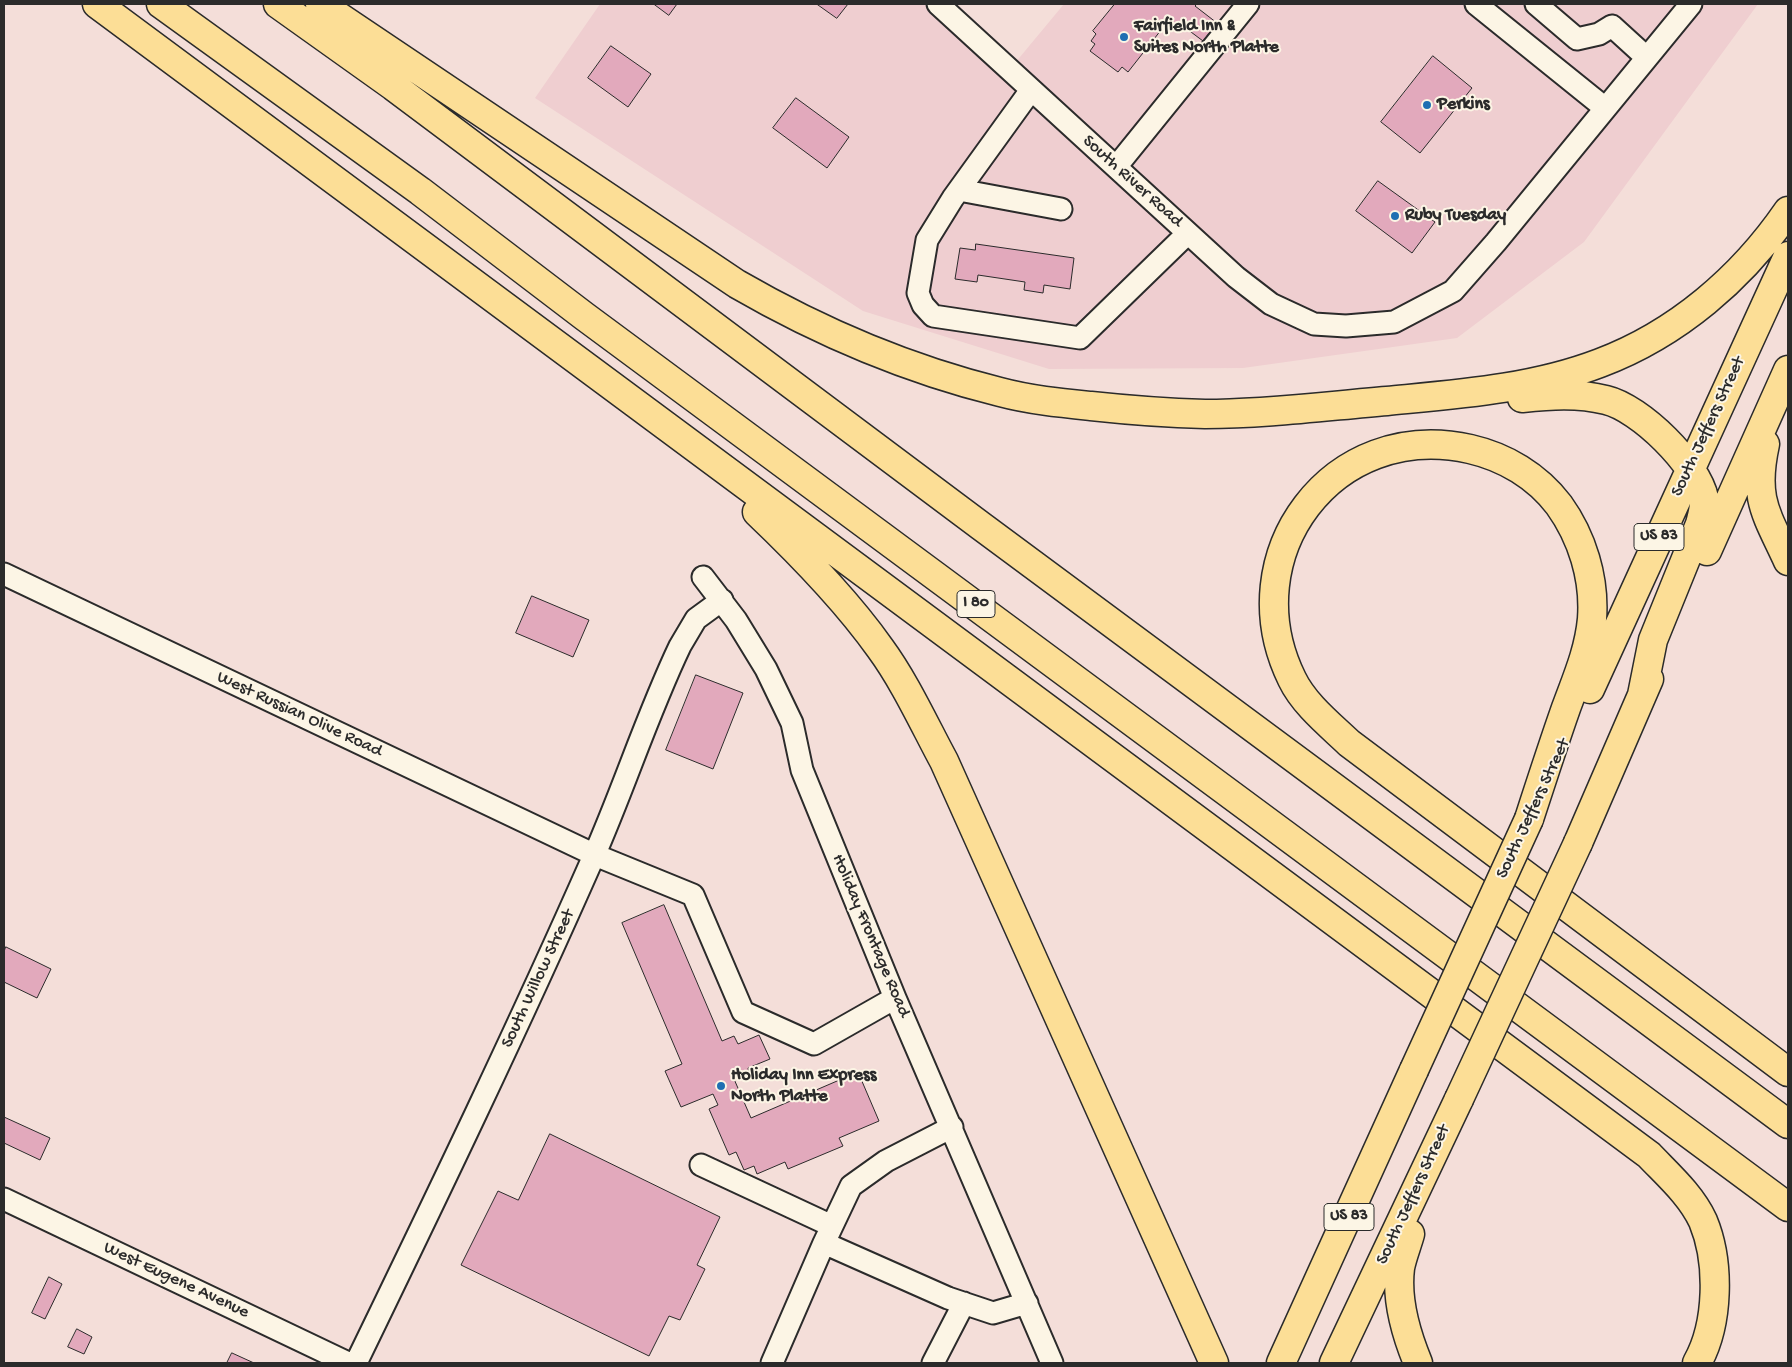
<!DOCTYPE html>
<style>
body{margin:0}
#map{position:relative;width:1792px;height:1367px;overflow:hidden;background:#f4ded9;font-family:"Gochi Hand",sans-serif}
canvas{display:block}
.frame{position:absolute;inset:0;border:5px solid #2b2b2b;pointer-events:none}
</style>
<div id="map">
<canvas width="1792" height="1367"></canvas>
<div class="frame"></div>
</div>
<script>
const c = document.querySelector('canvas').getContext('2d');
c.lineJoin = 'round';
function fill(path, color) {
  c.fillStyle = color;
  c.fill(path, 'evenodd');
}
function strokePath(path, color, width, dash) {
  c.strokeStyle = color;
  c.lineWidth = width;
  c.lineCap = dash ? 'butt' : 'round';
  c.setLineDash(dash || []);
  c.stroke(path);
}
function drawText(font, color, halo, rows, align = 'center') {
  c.font = font + ' "Gochi Hand",sans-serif';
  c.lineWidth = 4;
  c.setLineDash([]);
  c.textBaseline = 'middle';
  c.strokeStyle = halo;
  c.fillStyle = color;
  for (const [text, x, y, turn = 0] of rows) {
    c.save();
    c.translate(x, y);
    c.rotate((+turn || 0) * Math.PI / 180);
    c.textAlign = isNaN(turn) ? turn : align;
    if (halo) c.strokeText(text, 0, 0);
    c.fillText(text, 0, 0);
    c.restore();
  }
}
fill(new Path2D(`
 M600,4H954L1015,63L1064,4H1758L1584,242L1457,338L1243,368L1049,369L863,311L535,98Z`), '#efced0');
const building = new Path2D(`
 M654,4H677L669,15Z
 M817,4H848L837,18Z
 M1115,4H1197L1195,6L1217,23L1203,41L1179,23L1173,31L1165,25L1128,72L1122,67L1118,72L1090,51L1095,44L1091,41L1096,34L1093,31Z
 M611,46L651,74L628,107L588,78Z
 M1433,56L1472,88L1420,153L1381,122Z
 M796,98L849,137L827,168L773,128Z
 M1378,181L1435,222L1412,253L1356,211Z
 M976,244L1074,258L1070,289L1044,285L1043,293L1024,290L1025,282L978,275L977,282L955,279L960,248L975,250Z
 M532,596L589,620L573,657L516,633Z
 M696,675L743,693L713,769L666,750Z
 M664,905L722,1041L734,1036L738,1044L759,1035L770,1059L748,1068L749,1073L734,1079L751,1118L858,1072L879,1121L839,1138L843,1146L788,1169L785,1162L757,1174L754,1166L744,1170L736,1152L729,1155L709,1109L718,1105L713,1094L681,1107L665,1071L682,1064L622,923Z
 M6,947L51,969L37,998L4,982V952Z
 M4,1117L50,1138L40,1160L4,1143Z
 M550,1134L720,1217L697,1265L705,1269L680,1320L669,1316L649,1356L461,1265L498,1191L518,1200Z
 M49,1277L62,1284L45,1319L32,1313Z
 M77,1329L92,1337L84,1354L68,1347Z
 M232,1353L254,1363H227Z`);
fill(building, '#e2a9bc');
strokePath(building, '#2b2b2b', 1);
const minor = new Path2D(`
 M938,4L1236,277L1271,304L1314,324L1346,326L1394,322L1453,291L1496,242L1691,4
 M1476,4L1605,108
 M1536,4L1577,39L1599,34L1612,26L1646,57
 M1031,90L953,198L927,240L918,293L923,305L933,316L1080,338L1188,233
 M1116,167L1248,4
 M959,190L1061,209
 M4,574L595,855L693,895L743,1012L814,1044L895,998
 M703,577L736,620L766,669L792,723L802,770L895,998L1052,1363
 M701,1165L832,1226
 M4,1199L348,1363
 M824,1243L948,1298L993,1313L1027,1303
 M356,1363C437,1196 518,1028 593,858C624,788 647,715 680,646L696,619L722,600
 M772,1363L824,1243L851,1186L886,1161L952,1127
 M933,1363L964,1303`);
const highway = new Path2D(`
 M97,4L1649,1155C1668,1175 1691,1195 1703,1221C1720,1262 1719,1324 1697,1363
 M161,4L420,191L584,316L1788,1207
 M278,4L393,86L981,526L1788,1124
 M320,4L737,284C820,332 907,369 1000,392C1030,400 1061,403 1091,406C1128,410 1167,413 1205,414C1265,414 1327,406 1387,401C1459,394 1532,389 1600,363C1677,334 1742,278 1788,211
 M1522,398C1550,395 1578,393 1606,400C1640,408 1697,464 1704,498C1705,507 1702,516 1700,524L1653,640L1642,695
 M1765,444C1753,499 1766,513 1788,561
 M757,512C800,553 846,600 880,648C905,682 924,724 944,761L1214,1363
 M1707,551L1788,370
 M1590,689L1788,256
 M1529,819C1541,782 1553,745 1566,708C1577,678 1589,651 1592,619C1595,578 1582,537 1559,505C1537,476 1505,457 1470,449C1333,418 1231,555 1292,679C1304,704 1329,724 1349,743L1788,1072
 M1578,843L1649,679
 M1410,1234C1407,1245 1402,1257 1400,1268C1396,1300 1406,1334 1418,1363
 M1281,1363L1414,1070
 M1334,1363L1459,1099`);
strokePath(minor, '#2b2b2b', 25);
strokePath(highway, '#2b2b2b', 31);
strokePath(minor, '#fcf5e5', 21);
strokePath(highway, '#fcde96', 28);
const highwayBridge = new Path2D(`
 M1414,1070L1529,819
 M1459,1099L1578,843`);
strokePath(highwayBridge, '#2b2b2b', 31, []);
strokePath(highwayBridge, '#fcde96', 28);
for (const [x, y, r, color] of [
 [1124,37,5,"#1f6fb2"],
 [1427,105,5,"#1f6fb2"],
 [1395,216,5,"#1f6fb2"],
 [721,1086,5,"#1f6fb2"]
]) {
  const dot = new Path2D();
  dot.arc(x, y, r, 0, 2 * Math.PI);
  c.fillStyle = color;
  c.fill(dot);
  strokePath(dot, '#fcf5e5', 2);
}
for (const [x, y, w] of [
 [1659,537,50],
 [976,604,38],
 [1349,1217,50]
]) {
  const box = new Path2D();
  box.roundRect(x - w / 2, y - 13.5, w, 27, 4);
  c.fillStyle = '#fcf5e5';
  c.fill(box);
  strokePath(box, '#2b2b2b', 1);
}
drawText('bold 16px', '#2b2b2b', null, [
 ["US 83",1659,537],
 ["I 80",976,604],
 ["US 83",1349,1217]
]);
drawText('bold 18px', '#2b2b2b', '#fcf5e5', [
 ["Fairfield Inn &",1134,27],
 ["Suites North Platte",1134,48],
 ["Perkins",1437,105],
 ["Ruby Tuesday",1405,216],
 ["Holiday Inn Express",731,1076],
 ["North Platte",731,1097]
], 'left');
drawText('18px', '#2b2b2b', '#fcf5e5', [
 ["South River Road",1132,182,42],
 ["South Jeffers Street",1709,427,-65],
 ["West Russian Olive Road",299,715,25],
 ["South Jeffers Street",1534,809,-65],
 ["Holiday Frontage Road",870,936,67],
 ["South Willow Street",539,979,-65],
 ["South Jeffers Street",1414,1195,-65],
 ["West Eugene Avenue",176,1281,25]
]);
</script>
